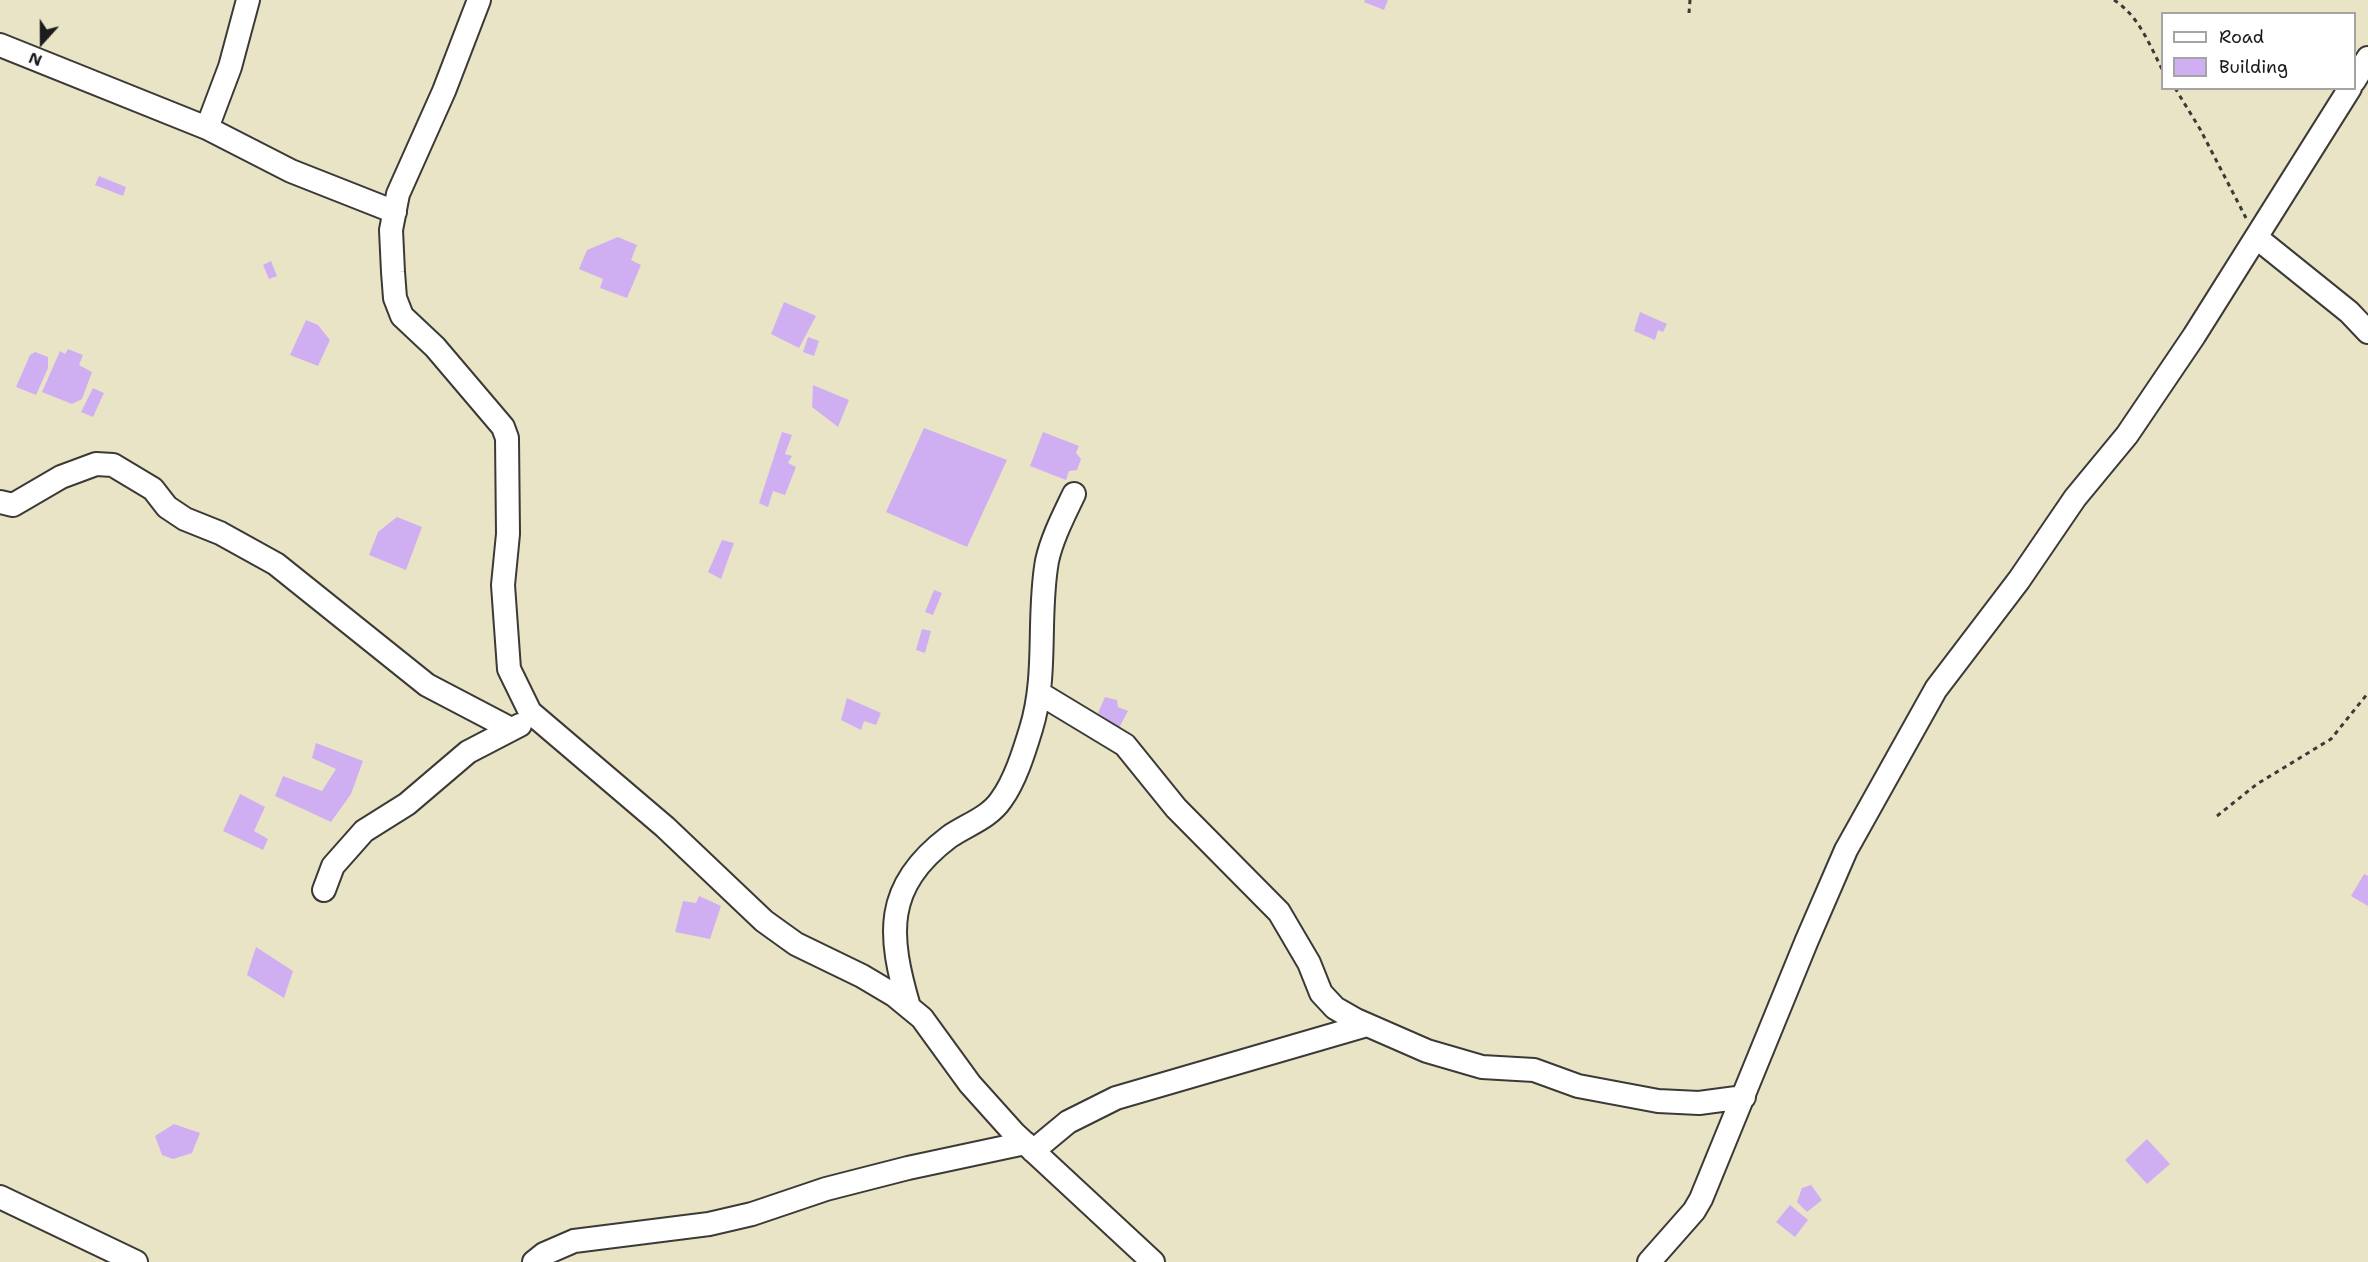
<!DOCTYPE html>
<style>
body{margin:0}
#map{position:relative;width:2368px;height:1262px;overflow:hidden;background:#eae4c6;font-family:"Shantell Sans",sans-serif}
canvas{display:block}
.legend{position:absolute;left:2161px;top:12px;width:195px;height:78px;box-sizing:border-box;background:#fff;border:2px solid #a4a4a4;margin:0;padding:8px 10px;list-style:none;font-size:18px;color:#1c1c1c}
.legend li{display:flex;align-items:center;gap:12px;height:30px}
.legend b{width:30px;border:2px solid #a4a4a4}
.north{position:absolute;left:12px;top:12px;width:60px;height:60px;-webkit-text-stroke:4px #fff;paint-order:stroke;rotate:201deg;font-size:16px;font-weight:700;line-height:24px;text-align:center;color:#1c1c1c}
.north::after{content:'';display:block;margin:auto;width:21px;height:27px;background:#1c1c1c;clip-path:polygon(50% 0,100% 100%,50% 72%,0 100%)}
</style>
<div id="map">
<canvas width="2368" height="1262"></canvas>
<ul class="legend">
<li><b style="height:8px;background:#fff"></b>Road</li>
<li><b style="height:16px;background:#cfaff2"></b>Building</li>
</ul>
<div class="north">N</div>
</div>
<script>
const c = document.querySelector('canvas').getContext('2d');
c.lineJoin = 'round';
function fill(path, color) {
  c.fillStyle = color;
  c.fill(path, 'evenodd');
}
function strokePath(path, color, width, dash) {
  c.strokeStyle = color;
  c.lineWidth = width;
  c.lineCap = dash ? 'butt' : 'round';
  c.setLineDash(dash || []);
  c.stroke(path);
}
fill(new Path2D(`
 M1365,0H1388L1384,10L1364,2Z
 M99,176L126,187L123,196L95,185Z
 M618,237L637,245L631,260L641,265L627,298L600,288L603,279L579,269L587,250Z
 M271,261L277,276L269,279L263,265Z
 M784,302L816,316L799,348L771,334Z
 M1640,312L1667,324L1663,332L1658,330L1655,340L1634,331Z
 M306,320L318,325L330,340L318,366L290,355Z
 M808,337L819,341L814,356L803,352Z
 M68,349L83,355L79,365L92,372L82,399L72,404L42,392L60,351L65,354Z
 M35,352L48,357V368L36,395L16,387L30,355Z
 M813,385L849,400L838,427L812,407Z
 M93,388L104,393L93,417L81,412Z
 M924,428L1007,460L967,547L886,512Z
 M782,432L792,435L785,454L792,456L788,463L796,467L785,495L773,491L768,507L759,503Z
 M1043,432L1079,446L1076,453L1081,459L1077,470L1069,471L1066,480L1030,466Z
 M397,517L422,527L406,570L369,555L378,532Z
 M722,540L734,543L721,579L708,572Z
 M934,590L942,593L933,615L925,612Z
 M922,629L931,631L925,653L916,650Z
 M1105,697L1117,700L1118,707L1128,711L1119,728L1098,713Z
 M847,698L881,713L876,725L864,721L861,730L841,720Z
 M316,743L363,761L351,794L331,822L275,796L283,776L322,791L336,769L312,758Z
 M240,794L265,807L254,831L268,839L263,850L223,831Z
 M2364,874L2368,876V906L2351,896Z
 M699,896L721,906L710,939L675,932L683,901L696,903Z
 M256,947L293,971L284,998L247,975Z
 M174,1124L200,1133L192,1153L173,1159L162,1155L155,1136Z
 M2147,1139L2170,1164L2147,1184L2125,1160Z
 M1811,1185L1822,1200L1807,1212L1797,1202L1802,1188Z
 M1790,1205L1808,1220L1795,1237L1776,1222Z`), '#cfaff2');
const minor = new Path2D(`
 M479,0L444,91L398,194L391,230L393,272L395,298L402,316L435,347L503,427L507,438L508,534L503,585L509,669L530,712L665,827L764,921L796,944L862,976L894,995L922,1018L970,1084L1014,1133L1153,1262
 M0,45L207,128L291,171L395,212
 M2354,81L2368,58
 M207,128L230,67L248,0
 M2257,238L2349,312L2368,332
 M0,502L13,505L61,477L96,464L113,465L153,489L167,507L185,519L220,533L276,564L427,685L511,729
 M1039,693L1125,745L1176,808L1279,912L1309,963L1321,993L1335,1008L1356,1020L1427,1051L1482,1067L1534,1070L1578,1086L1658,1101L1699,1103L1744,1097
 M324,890L333,866L364,831L407,804L468,752L520,725
 M909,1007C888,935 883,887 949,837C966,825 989,818 1001,800C1015,781 1024,752 1031,729C1048,674 1037,617 1047,561C1052,538 1064,515 1074,494
 M1033,1151L1068,1122L1116,1098L1367,1025
 M0,1197L136,1262
 M534,1262L544,1254L574,1241L709,1224L752,1214L826,1189L908,1168L1025,1143
 M1649,1262L1694,1211L1701,1199L1807,940L1846,850L1936,689L2019,580L2075,498L2127,435L2194,336L2350,88`);
strokePath(minor, '#3b3a36', 26);
strokePath(new Path2D(`
 M2114,0C2139,16 2149,44 2162,69
 M1689,13L1690,0
 M2175,88L2200,129L2246,218
 M2217,816L2257,784L2331,739L2368,693`), '#3b3a36', 3, [4.5, 4.5]);
strokePath(minor, '#fff', 22);
</script>
